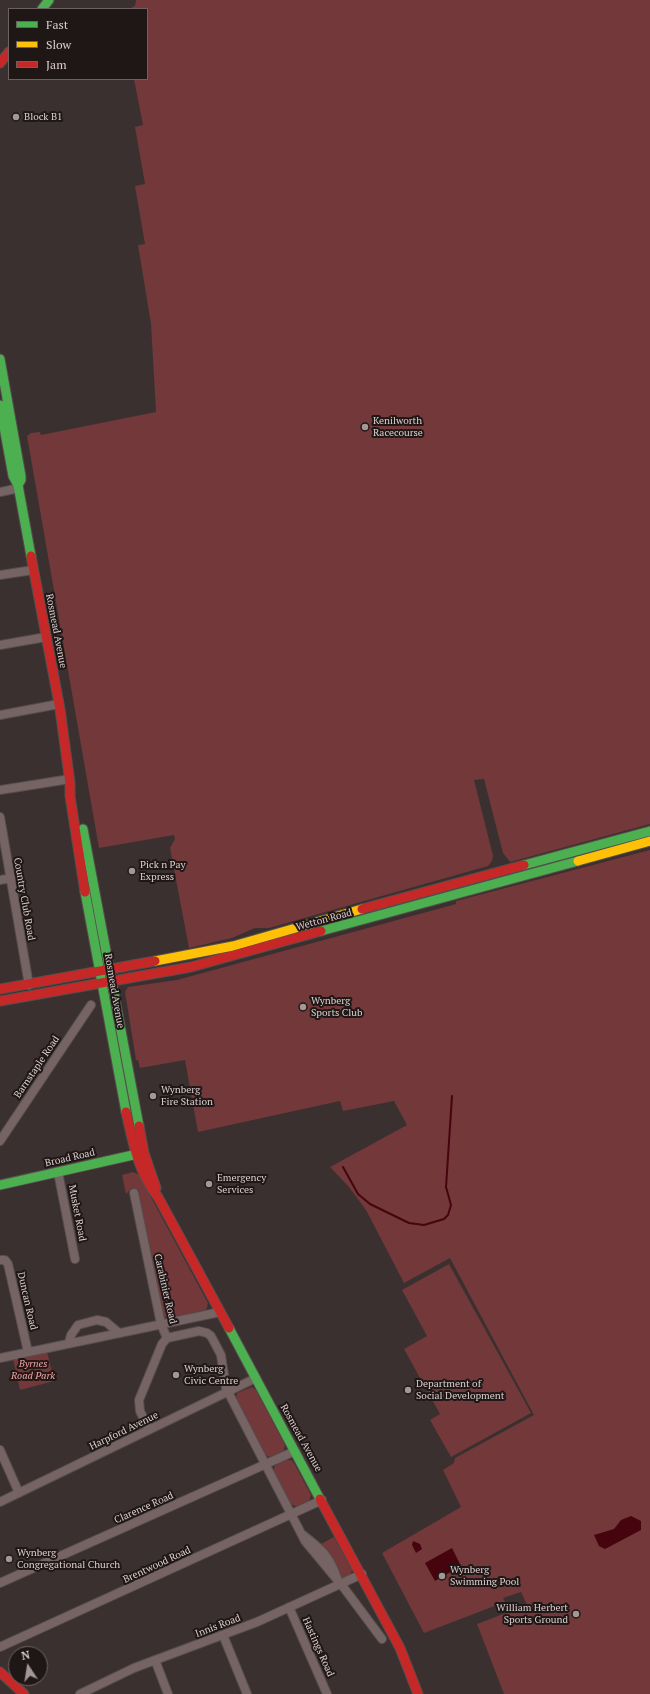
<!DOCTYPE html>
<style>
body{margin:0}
#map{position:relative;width:650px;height:1694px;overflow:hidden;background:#3a3030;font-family:"PT Serif",serif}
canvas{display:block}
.legend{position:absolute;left:8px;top:8px;width:140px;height:72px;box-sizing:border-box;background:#1f1716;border:1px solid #6b6160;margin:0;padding:5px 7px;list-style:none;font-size:12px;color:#dccfcf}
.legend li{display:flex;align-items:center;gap:8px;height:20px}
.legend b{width:20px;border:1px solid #6b6160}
.north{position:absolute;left:8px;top:1646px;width:40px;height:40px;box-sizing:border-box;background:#1f1716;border:1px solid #6b6160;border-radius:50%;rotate:348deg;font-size:11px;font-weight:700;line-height:16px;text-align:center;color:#dccfcf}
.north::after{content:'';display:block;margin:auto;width:14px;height:18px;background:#a39797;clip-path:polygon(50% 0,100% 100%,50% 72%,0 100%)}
</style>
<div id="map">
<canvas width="650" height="1694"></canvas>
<ul class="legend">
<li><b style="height:5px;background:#4caf50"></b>Fast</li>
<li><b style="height:5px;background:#ffc107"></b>Slow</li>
<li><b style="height:5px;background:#c62828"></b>Jam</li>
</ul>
<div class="north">N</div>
</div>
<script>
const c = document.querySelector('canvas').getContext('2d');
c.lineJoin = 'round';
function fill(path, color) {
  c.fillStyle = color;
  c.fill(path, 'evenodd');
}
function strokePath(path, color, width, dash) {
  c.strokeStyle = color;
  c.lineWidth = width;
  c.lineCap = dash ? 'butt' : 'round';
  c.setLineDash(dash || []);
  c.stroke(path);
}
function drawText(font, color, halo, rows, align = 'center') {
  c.font = font + ' "PT Serif",serif';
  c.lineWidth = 4;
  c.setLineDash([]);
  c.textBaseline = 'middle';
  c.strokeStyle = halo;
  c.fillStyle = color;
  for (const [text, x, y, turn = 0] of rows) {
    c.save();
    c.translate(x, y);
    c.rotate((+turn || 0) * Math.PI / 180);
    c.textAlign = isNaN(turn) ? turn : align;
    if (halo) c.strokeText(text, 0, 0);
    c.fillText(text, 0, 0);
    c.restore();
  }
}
fill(new Path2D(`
 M136,0H650V824L510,862L503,853L484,779L474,780L493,856L492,861L488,866L269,928H255L232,938L189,948L170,848L175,839L174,835L99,848L27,436L31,433L40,432L41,435L156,412L151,324L138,245L145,244L135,186L145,184L135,127L143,125L134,79H147V9H133L132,7L135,6Z
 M650,850V1694H504L477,1624L527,1605L521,1592L503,1598L505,1602L424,1633L382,1553L461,1507L443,1470L454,1463L455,1458L534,1415L450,1258L404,1283L366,1210L349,1187L330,1167L407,1125L394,1101L343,1111L340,1101L198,1132L185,1060L140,1068L138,1060H136L125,992L128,987L177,980L456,904V901Z
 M133,1172L139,1175L208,1303L207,1308L205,1310L168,1319L163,1316L138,1200L139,1191L135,1188H132L126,1194L122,1175Z
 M449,1264L531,1413L451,1457L430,1420L440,1414L404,1349L427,1336L402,1290Z
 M47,1351L54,1381L20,1390L13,1359Z
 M252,1387L256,1390L285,1445L283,1453L272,1458L265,1455L236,1399L237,1393Z
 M284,1460H291L294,1463L311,1495L309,1502L298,1507L290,1504L274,1473C273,1465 277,1463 284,1460Z
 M334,1537L352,1570L350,1576L344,1579L340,1577L319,1545Z`), '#72383a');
fill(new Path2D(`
 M631,1516L641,1521V1530L605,1549L599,1546L594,1535L614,1529L621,1520Z
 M413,1541L420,1544L422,1549L416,1553L412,1545Z
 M452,1548L461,1566L435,1581L425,1563Z`), '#46040e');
strokePath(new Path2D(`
 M343,1167L358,1194L370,1204L409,1223L424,1225L444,1219L448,1215L451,1205L446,1187L452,1096`), '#46040e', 2);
const street = new Path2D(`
 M0,492L19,488
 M0,575L33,570
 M0,645L46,637
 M0,715L59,704
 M0,790L70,779
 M0,817L29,985
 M0,880L11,878
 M0,1141L91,1005
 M58,1172L75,1259
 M134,1193L161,1324L167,1338L162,1344L139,1400L140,1411L149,1430
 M0,1260H5L8,1264L28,1352
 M167,1338L199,1331L207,1333L211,1336L221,1355L226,1388L305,1541L344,1588L382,1639
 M69,1343L71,1335L78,1325L97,1320L106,1322L119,1333
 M0,1358L220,1312
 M0,1450L19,1493
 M0,1502L256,1378
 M303,1535C321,1549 329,1555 337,1578
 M0,1583L295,1451
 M289,1607L327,1694
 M223,1635L247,1694
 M0,1647L322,1500
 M155,1660L168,1694
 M80,1694L134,1668L257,1622L362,1574`);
const fast = new Path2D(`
 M42,9L49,0
 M0,359L21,476V480L18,485
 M0,405L13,476L18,485L31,556
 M83,829L139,1126
 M524,865L650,831
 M85,892L126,1112
 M321,931L578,861
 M0,1185L142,1153
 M229,1328L320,1499`);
const slow = new Path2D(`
 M578,861L650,841
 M155,961L233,946L362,909`);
const jam = new Path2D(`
 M0,63L9,52
 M31,556L60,709L70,783V796L85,892
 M362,909L524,865
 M0,989L155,961
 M0,1001L191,967L321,931
 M126,1112C133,1142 138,1172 158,1197L229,1328
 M139,1126L144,1153L156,1188
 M320,1499L400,1648L418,1694
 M0,1672L24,1694`);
strokePath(street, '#564d4d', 10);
strokePath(fast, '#564d4d', 11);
strokePath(slow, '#564d4d', 11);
strokePath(jam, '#564d4d', 11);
strokePath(street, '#766464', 8);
strokePath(fast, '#4caf50', 9);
strokePath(slow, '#ffc107', 9);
strokePath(jam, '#c62828', 9);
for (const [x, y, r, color] of [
 [16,117,4,"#a39797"],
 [365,427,4,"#a39797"],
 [132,871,4,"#a39797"],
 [303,1007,4,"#a39797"],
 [153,1096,4,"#a39797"],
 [209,1184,4,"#a39797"],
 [176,1375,4,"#a39797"],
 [408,1390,4,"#a39797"],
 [9,1559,4,"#a39797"],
 [442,1576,4,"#a39797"],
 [576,1614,4,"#a39797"]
]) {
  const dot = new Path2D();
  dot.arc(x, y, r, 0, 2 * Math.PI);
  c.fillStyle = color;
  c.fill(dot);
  strokePath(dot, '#1f1716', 1.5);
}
drawText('10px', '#dccfcf', '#1f1716', [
 ["Block B1",24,117],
 ["Kenilworth",373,421],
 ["Racecourse",373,433],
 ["Pick n Pay",140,865],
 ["Express",140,877],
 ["Wynberg",311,1001],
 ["Sports Club",311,1013],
 ["Wynberg",161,1090],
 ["Fire Station",161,1102],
 ["Emergency",217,1178],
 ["Services",217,1190],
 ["Wynberg",184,1369],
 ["Civic Centre",184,1381],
 ["Department of",416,1384],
 ["Social Development",416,1396],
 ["Wynberg",17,1553],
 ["Congregational Church",17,1565],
 ["Wynberg",450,1570],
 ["Swimming Pool",450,1582],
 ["William Herbert",568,1608,"right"],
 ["Sports Ground",568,1620,"right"]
], 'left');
drawText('10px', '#dccfcf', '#1f1716', [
 ["Rosmead Avenue",56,631,79],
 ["Country Club Road",24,899,80],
 ["Wetton Road",324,920,-15],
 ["Rosmead Avenue",114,991,80],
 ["Barnstaple Road",37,1067,-56],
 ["Broad Road",70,1158,-13],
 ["Musket Road",77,1213,79],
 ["Carabinier Road",165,1289,77],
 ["Duncan Road",27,1301,77],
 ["Harpford Avenue",124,1431,-26],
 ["Rosmead Avenue",301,1438,61],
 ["Clarence Road",144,1508,-24],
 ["Brentwood Road",157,1565,-25],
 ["Innis Road",218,1626,-21],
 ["Hastings Road",318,1647,66]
]);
drawText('italic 10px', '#f4a6a5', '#1f1716', [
 ["Byrnes",33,1364],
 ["Road Park",33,1376]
]);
</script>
